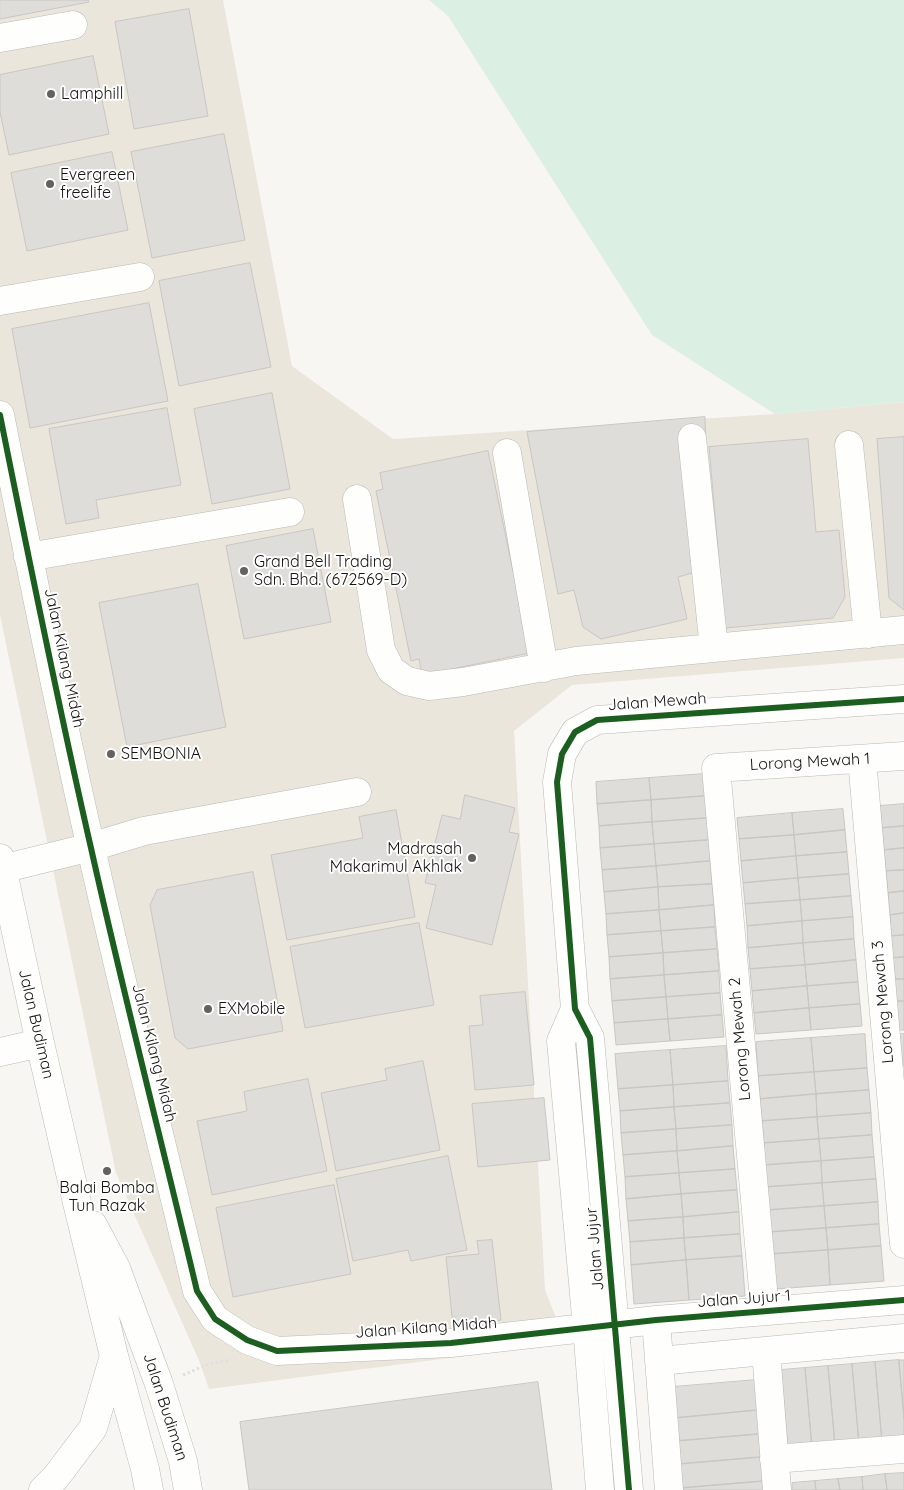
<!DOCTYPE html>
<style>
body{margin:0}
canvas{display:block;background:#f7f6f2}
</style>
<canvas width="904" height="1490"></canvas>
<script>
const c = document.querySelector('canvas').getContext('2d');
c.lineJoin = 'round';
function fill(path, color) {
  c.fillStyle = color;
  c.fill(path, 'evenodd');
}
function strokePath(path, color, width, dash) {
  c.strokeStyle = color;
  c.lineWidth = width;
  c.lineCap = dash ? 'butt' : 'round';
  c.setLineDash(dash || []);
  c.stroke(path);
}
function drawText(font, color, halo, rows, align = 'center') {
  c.font = font + ' Quicksand,sans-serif';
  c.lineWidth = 4;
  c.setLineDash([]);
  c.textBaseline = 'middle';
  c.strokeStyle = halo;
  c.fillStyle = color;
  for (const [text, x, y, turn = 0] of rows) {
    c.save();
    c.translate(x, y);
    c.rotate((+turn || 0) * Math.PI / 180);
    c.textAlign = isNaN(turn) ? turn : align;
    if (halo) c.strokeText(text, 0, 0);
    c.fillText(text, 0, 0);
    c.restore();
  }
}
fill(new Path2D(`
 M0,0H223L292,366L393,439L775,414L904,402V658L572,685L514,731L545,1290L566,1343L209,1389L200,1363L116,1173L0,615Z`), '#eae6dc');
fill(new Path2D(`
 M429,0H904V402L775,414L652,335L448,16Z`), '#dcefe3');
const building = new Path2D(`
 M0,0H88L89,2L0,19Z
 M189,9L208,116L134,129L115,22Z
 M93,56L109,134L9,155L0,112V75Z
 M224,134L245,240L152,258L131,152Z
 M112,152L128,230L27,251L11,173Z
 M250,263L271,367L179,386L159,281Z
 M149,303L168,401L30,428L12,329Z
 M272,393L290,489L212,504L194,409Z
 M167,408L181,485L96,500L99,518L66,524L49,429Z
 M705,417L706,453L696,572L678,577L687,619L601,639L583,627L574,590L558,594L527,432Z
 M904,437V610L889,598L877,439Z
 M808,439L816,532L839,530L845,597L833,618L725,628L709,447Z
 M488,451L530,653L422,675L419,659L411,661L376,491L383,489L380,473Z
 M313,529L331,622L244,639L226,546Z
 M198,584L226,727L127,747L99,603Z
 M704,774L705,796L651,800L649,778Z
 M649,778L651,800L597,804L596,782Z
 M465,795L515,808L509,832L519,834L492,945L426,928L436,885L425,883L442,815L460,819Z
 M705,796L707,818L652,822L651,800Z
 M651,800L652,822L599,826L597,804Z
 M904,804V826L882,828L880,806Z
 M843,809L845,830L794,835L792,813Z
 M396,810L415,917L287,940L271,855L363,838L359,817Z
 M792,813L794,835L739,839L737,818Z
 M707,818L709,840L654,844L652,822Z
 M652,822L654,844L600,848L599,826Z
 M904,826V848L884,850L882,828Z
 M845,830L847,852L796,856L794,835Z
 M794,835L796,856L741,861L739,839Z
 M709,840L710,861L656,866L654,844Z
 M654,844L656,866L602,870L600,848Z
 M904,848V870L886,871L884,850Z
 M847,852L849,874L798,878L796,856Z
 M796,856L798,878L743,883L741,861Z
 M710,861L712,884L658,887L656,866Z
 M656,866L658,887L604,892L602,870Z
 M904,870V891L888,893L886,871Z
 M253,872L283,1031L188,1049L175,1038L150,905L157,890Z
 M849,874L851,896L800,900L798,878Z
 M798,878L800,900L745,904L743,883Z
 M712,884L714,905L659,910L658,887Z
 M658,887L659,910L606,914L604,892Z
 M904,891V913L890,915L888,893Z
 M851,896L853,917L802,921L800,900Z
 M800,900L802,921L747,926L745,904Z
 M714,905L715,927L661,931L659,910Z
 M659,910L661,931L607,935L606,914Z
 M904,913V935L891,936L890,915Z
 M853,917L854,939L803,943L802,921Z
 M802,921L803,943L748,948L747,926Z
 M419,923L434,1005L305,1028L290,947Z
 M715,927L717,949L663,953L661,931Z
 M661,931L663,953L609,957L607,935Z
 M904,935V957L893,958L891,936Z
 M854,939L856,960L805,965L803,943Z
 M803,943L805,965L750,969L748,948Z
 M717,949L719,971L664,975L663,953Z
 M663,953L664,975L610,979L609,957Z
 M904,957V979H895L893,958Z
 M856,960L858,982L807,986L805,965Z
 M805,965L807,986L752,991L750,969Z
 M719,971L720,993L666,997L664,975Z
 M664,975L666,997L612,1001L610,979Z
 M895,979H904V1001H897Z
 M858,982L860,1004L809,1008L807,986Z
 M807,986L809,1008L754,1013L752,991Z
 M525,992L534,1085L475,1090L469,1026L483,1025L480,996Z
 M720,993L722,1015L668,1019L666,997Z
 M666,997L668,1019L614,1023L612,1001Z
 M897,1001H904V1030H900Z
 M860,1004L862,1026L811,1030L809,1008Z
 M809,1008L811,1030L756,1034L754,1013Z
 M722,1015L724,1037L670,1041L668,1019Z
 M668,1019L670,1041L616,1045L614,1023Z
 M865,1034L867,1068L814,1072L811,1038Z
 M904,1034V1066H897L894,1035Z
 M811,1038L814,1072L758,1076L756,1042Z
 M726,1046L728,1081L673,1085L670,1050Z
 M670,1050L673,1085L618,1089L615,1054Z
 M423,1061L440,1150L336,1171L321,1093L387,1080L385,1069Z
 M867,1068L869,1090L816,1094L814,1072Z
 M814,1072L816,1094L760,1099L758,1076Z
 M308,1079L327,1171L212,1195L197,1121L247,1111L244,1092Z
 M728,1081L730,1103L674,1107L673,1085Z
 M673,1085L674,1107L620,1111L618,1089Z
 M869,1090L871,1113L817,1117L816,1094Z
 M816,1094L817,1117L762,1121L760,1099Z
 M544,1098L550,1160L478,1167L472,1104Z
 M730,1103L732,1125L676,1129L674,1107Z
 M674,1107L676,1129L621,1133L620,1111Z
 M871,1113L872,1135L819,1139L817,1117Z
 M817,1117L819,1139L764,1143L762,1121Z
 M732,1125L733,1146L677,1151L676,1129Z
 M676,1129L677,1151L623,1155L621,1133Z
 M872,1135L874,1157L821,1161L819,1139Z
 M819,1139L821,1161L765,1165L764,1143Z
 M733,1146L735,1169L679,1173L677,1151Z
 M677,1151L679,1173L625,1177L623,1155Z
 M448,1156L467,1250L411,1261L408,1250L353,1261L336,1179Z
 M874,1157L876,1179L822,1183L821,1161Z
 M821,1161L822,1183L767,1187L765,1165Z
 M735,1169L737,1190L681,1194L679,1173Z
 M679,1173L681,1194L626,1199L625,1177Z
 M876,1179L878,1202L824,1206L822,1183Z
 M822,1183L824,1206L769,1210L767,1187Z
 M334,1185L351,1274L233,1297L216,1208Z
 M737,1190L739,1212L683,1217L681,1194Z
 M681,1194L683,1217L628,1221L626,1199Z
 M878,1202L879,1224L826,1228L824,1206Z
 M824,1206L826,1228L771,1232L769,1210Z
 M739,1212L740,1234L684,1238L683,1217Z
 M683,1217L684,1238L630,1242L628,1221Z
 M879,1224L881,1246L828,1250L826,1228Z
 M826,1228L828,1250L772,1254L771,1232Z
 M740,1234L742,1256L686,1260L684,1238Z
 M684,1238L686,1260L631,1265L630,1242Z
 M492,1240L501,1320L453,1326L446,1257L479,1254L477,1241Z
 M881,1246L884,1281L830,1285L828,1250Z
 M828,1250L830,1285L775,1289L772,1254Z
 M742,1256L745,1296L689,1300L686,1260Z
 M686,1260L689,1300L634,1304L631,1265Z
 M899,1360H904V1418Z
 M899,1360L904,1418V1440L882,1442L875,1362Z
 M875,1362L882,1442L859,1444L852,1364Z
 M852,1364L859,1444L835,1446L828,1366Z
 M828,1366L835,1446L812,1448L805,1368Z
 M805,1368L812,1448L788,1450L781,1370Z
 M756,1380L759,1410L676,1418L673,1387Z
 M538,1382L552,1490H249L240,1422Z
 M759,1410L760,1434L678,1441L676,1418Z
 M760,1434L763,1457L680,1464L678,1441Z
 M763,1457L765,1481L682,1488L680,1464Z
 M904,1473V1490H887L885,1474Z
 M885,1474L887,1490H863L862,1477Z
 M862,1477L863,1490H840L838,1479Z
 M838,1479L840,1490H816L815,1481Z
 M765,1481L766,1490H682V1488Z
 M815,1481L816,1490H792V1483Z`);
fill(building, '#deddd9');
strokePath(building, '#c8c7c3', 1);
const minor = new Path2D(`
 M0,38L73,25
 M0,301L140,277
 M0,415C29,560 58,704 91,848C124,996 162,1143 197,1291L215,1319L247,1340L277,1351L451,1343L656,1320L904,1300
 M692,438L714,648
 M849,445L868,634
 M507,453L544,668
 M357,499L381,650L391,670L407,681L429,686L463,682L576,661L904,630
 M28,557L290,512
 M862,759L904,1244
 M0,858L40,1043L74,1190L114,1356L145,1469L149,1490
 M2,869L91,847L144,831L357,792
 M575,1009L561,1041L587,1327L600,1490
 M0,1052L40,1043
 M93,1225L116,1268L159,1384L183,1461L188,1490
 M765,1311L716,768L904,756
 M656,1320L669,1490
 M766,1351L777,1490
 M659,1361L904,1338
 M774,1459L904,1449
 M43,1490L56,1477L93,1428L114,1356
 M629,1490L590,1038L575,1009L557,782L562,754L575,732L597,720L904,699`);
strokePath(minor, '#bab9b6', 29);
strokePath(new Path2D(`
 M183,1375L209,1364L229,1360`), '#e1e0de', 3, [2.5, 2.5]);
strokePath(minor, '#fefefd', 28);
strokePath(new Path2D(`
 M0,415C29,560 58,704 91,848C124,996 162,1143 197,1291L215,1319L247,1340L277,1351L451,1343L656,1320L904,1300
 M629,1490L590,1038L575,1009L557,782L562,754L575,732L597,720L904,699`), '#1b5e20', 6);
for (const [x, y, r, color] of [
 [51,94,5,"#63625f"],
 [50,184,5,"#63625f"],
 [244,571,5,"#63625f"],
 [111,754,5,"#63625f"],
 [472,858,5,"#63625f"],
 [208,1009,5,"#63625f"],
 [107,1171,5,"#63625f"]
]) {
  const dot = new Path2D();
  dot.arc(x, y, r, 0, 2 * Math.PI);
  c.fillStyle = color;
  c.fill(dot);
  strokePath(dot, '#fff', 2);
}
drawText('16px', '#141310', '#fff', [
 ["Lamphill",61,94],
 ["Evergreen",60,175],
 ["freelife",60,193],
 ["Grand Bell Trading",254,562],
 ["Sdn. Bhd. (672569-D)",254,580],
 ["SEMBONIA",121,754],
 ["Madrasah",462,849,"right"],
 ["Makarimul Akhlak",462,867,"right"],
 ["EXMobile",218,1009],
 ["Balai Bomba",107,1188,"center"],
 ["Tun Razak",107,1206,"center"]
], 'left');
drawText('16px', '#141310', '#fff', [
 ["Jalan Kilang Midah",64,658,78],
 ["Jalan Mewah",657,702,-4],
 ["Lorong Mewah 1",810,762,-3],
 ["Lorong Mewah 3",883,1002,-95],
 ["Jalan Budiman",36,1024,77],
 ["Lorong Mewah 2",740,1039,-95],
 ["Jalan Kilang Midah",154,1053,76],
 ["Jalan Jujur",595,1249,-95],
 ["Jalan Jujur 1",744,1299,-4],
 ["Jalan Kilang Midah",426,1328,-4],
 ["Jalan Budiman",165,1407,72]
]);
</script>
